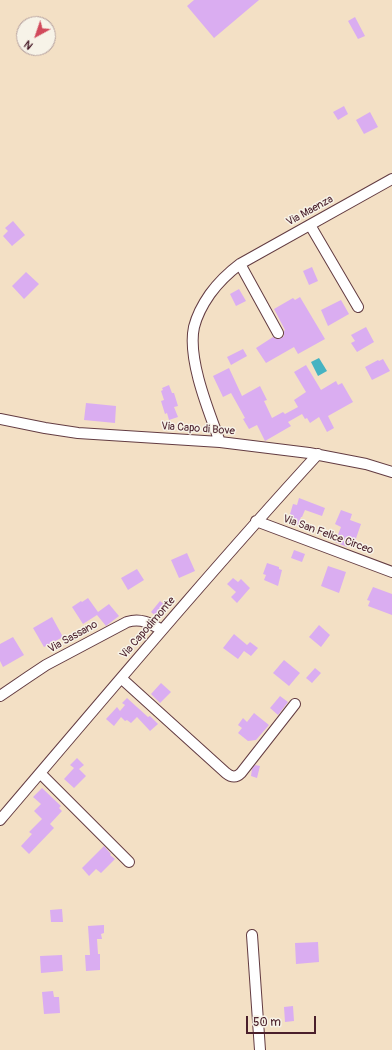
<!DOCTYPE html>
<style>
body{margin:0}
#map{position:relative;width:392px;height:1050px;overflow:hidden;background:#f3e0c5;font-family:Pangolin,sans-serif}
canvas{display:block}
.north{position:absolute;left:16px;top:16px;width:40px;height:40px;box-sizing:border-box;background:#f7f3e8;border:1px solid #b29e9c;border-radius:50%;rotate:220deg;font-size:11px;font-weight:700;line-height:16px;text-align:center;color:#4a1f2b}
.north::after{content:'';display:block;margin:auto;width:14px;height:18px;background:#d1495b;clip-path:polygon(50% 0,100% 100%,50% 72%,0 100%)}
.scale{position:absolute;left:246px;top:1016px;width:70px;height:18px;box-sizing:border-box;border:2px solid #4a1f2b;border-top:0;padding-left:5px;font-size:12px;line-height:14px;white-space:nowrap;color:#4a1f2b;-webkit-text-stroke:3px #f7f3e8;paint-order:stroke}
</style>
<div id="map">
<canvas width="392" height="1050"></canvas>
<div class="north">N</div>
<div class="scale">50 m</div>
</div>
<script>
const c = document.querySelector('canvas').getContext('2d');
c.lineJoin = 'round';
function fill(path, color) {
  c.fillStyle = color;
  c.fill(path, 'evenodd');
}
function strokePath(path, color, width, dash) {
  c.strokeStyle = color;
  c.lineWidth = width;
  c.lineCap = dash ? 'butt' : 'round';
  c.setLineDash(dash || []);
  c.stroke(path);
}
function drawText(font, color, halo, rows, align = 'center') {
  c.font = font + ' Pangolin,sans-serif';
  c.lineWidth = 3;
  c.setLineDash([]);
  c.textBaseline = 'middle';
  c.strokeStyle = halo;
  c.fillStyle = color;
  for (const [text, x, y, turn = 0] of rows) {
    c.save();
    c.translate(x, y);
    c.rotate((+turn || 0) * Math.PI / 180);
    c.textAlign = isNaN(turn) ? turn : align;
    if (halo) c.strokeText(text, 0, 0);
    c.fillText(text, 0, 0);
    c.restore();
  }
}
fill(new Path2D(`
 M319,358L327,371L318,376L311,362Z`), '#45b3c2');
fill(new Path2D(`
 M194,0H259L214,38L187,6Z
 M355,17L365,36L358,39L348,21Z
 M344,106L348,114L338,120L333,112Z
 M370,112L378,127L364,134L356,120Z
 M13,221L25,235L12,246L3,236L8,231L5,228Z
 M312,267L318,281L309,285L303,271Z
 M26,272L39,284L24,299L12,286Z
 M239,289L246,301L236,306L230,294Z
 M300,297L325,339L298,354L294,347L266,363L256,348L273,337L277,339L281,338L284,336V331L285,330L274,309L293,298L295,300Z
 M341,300L349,314L328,326L321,310Z
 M366,327L374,342L357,352L351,343L355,341L351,335Z
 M243,349L247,356L231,365L227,357Z
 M383,359L390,371L372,380L365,367L378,360L379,361Z
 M306,365L321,390L336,381L338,385L342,383L353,402L328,416L334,428L327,432L319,417L310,423L307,418L305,419L302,414L288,422L291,426L265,441L257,425L249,429L243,419L245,418L231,393L223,397L213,376L229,368L242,396L260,386L267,400L264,401L272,418L283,412L285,414L298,407L294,400L306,392L294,372Z
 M169,385L172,393H174L178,406L174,407L178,417L169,420L167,413L165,414L161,401L164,400L161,391L163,390L162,388Z
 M86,403L116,406L115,423L84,420Z
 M299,498L325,508L322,516L305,510L302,517H301L298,525L288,521L293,504L297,505Z
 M341,510L352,514L350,520L361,524L353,547L347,544V547L335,542L341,527L335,524Z
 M294,550L305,554L302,562L291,558Z
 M187,553L195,571L179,578L171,560Z
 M267,563L279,567V569L282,570L278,586L264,580L266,575L263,574Z
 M328,566L346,572L339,593L321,586Z
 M137,569L144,580L128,590L121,578Z
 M233,578L238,582L241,579L250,588L237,603L231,597L236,592L227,584Z
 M373,587L392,594V615L368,606L370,601L367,600Z
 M88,598L98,612L109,604L119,616L106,626L97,615L83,624L72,607L81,601L82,602Z
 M160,601L166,606L157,617L151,612Z
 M52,617L63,637L44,647L33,628Z
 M319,625L330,635L321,647L309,637Z
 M234,634L247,645L250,642L258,648L251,656L244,651L238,659L223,648Z
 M13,637L24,655L3,667L0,661V644Z
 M284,660L300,673L289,686L273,673Z
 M315,668L321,673L312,683L306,678Z
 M161,683L171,692L160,703L151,694Z
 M280,696L288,702L278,715L270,708Z
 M127,698L148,717L150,716L158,724L150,731L137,717L131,723L127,720L125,721L121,717L114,726L106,719L117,707L120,711L125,705L122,703Z
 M254,713L269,725L256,740L248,741L238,733L242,728L238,725L243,718L247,722Z
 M77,758L84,765L79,769L86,776L74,788L64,779L74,768L70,765Z
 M255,765L260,766L257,778L251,776L252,769Z
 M42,788L61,806L59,808L62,811L50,824L54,828L29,854L21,846L32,834L29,832L42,819L34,811L41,804L33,797Z
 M104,846L111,854L110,855L115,859L101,873L96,869L89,876L82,868Z
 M62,909L63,922H51L50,910Z
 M104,925V933L101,934L102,939H97L98,954H100V970L86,971L85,955H90L88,926Z
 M318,942L319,962L296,964L295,943Z
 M62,955L63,971L41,973L40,956Z
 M53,991L54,997H59L60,1013L44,1014L42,992Z
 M293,1006L294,1021L285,1022L284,1007Z`), '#daadf1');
const street = new Path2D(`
 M310,225L358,307
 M240,264L278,333
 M0,419L45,428L78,433L220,442L309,453L366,464L392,472
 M220,442C209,412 187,359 194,327C197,315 203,304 210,294C218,283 228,273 240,264L392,179
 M256,521L392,572
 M121,678L226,773C231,777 236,778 241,773L295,704
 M0,696L28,677L46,665L127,622C141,618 150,623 162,630
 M40,773L129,862
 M0,820C105,697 209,573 318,454
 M252,935L260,1050`);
strokePath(street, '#633c42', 12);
strokePath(street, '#fff', 10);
drawText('11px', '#4a1f2b', '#f7f3e8', [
 ["Via Maenza",310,211,-29],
 ["Via Capo di Bove",198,429,4],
 ["Via San Felice Circeo",328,535,20],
 ["Via Capodimonte",148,628,-49],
 ["Via Sassano",73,637,-29]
]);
</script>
